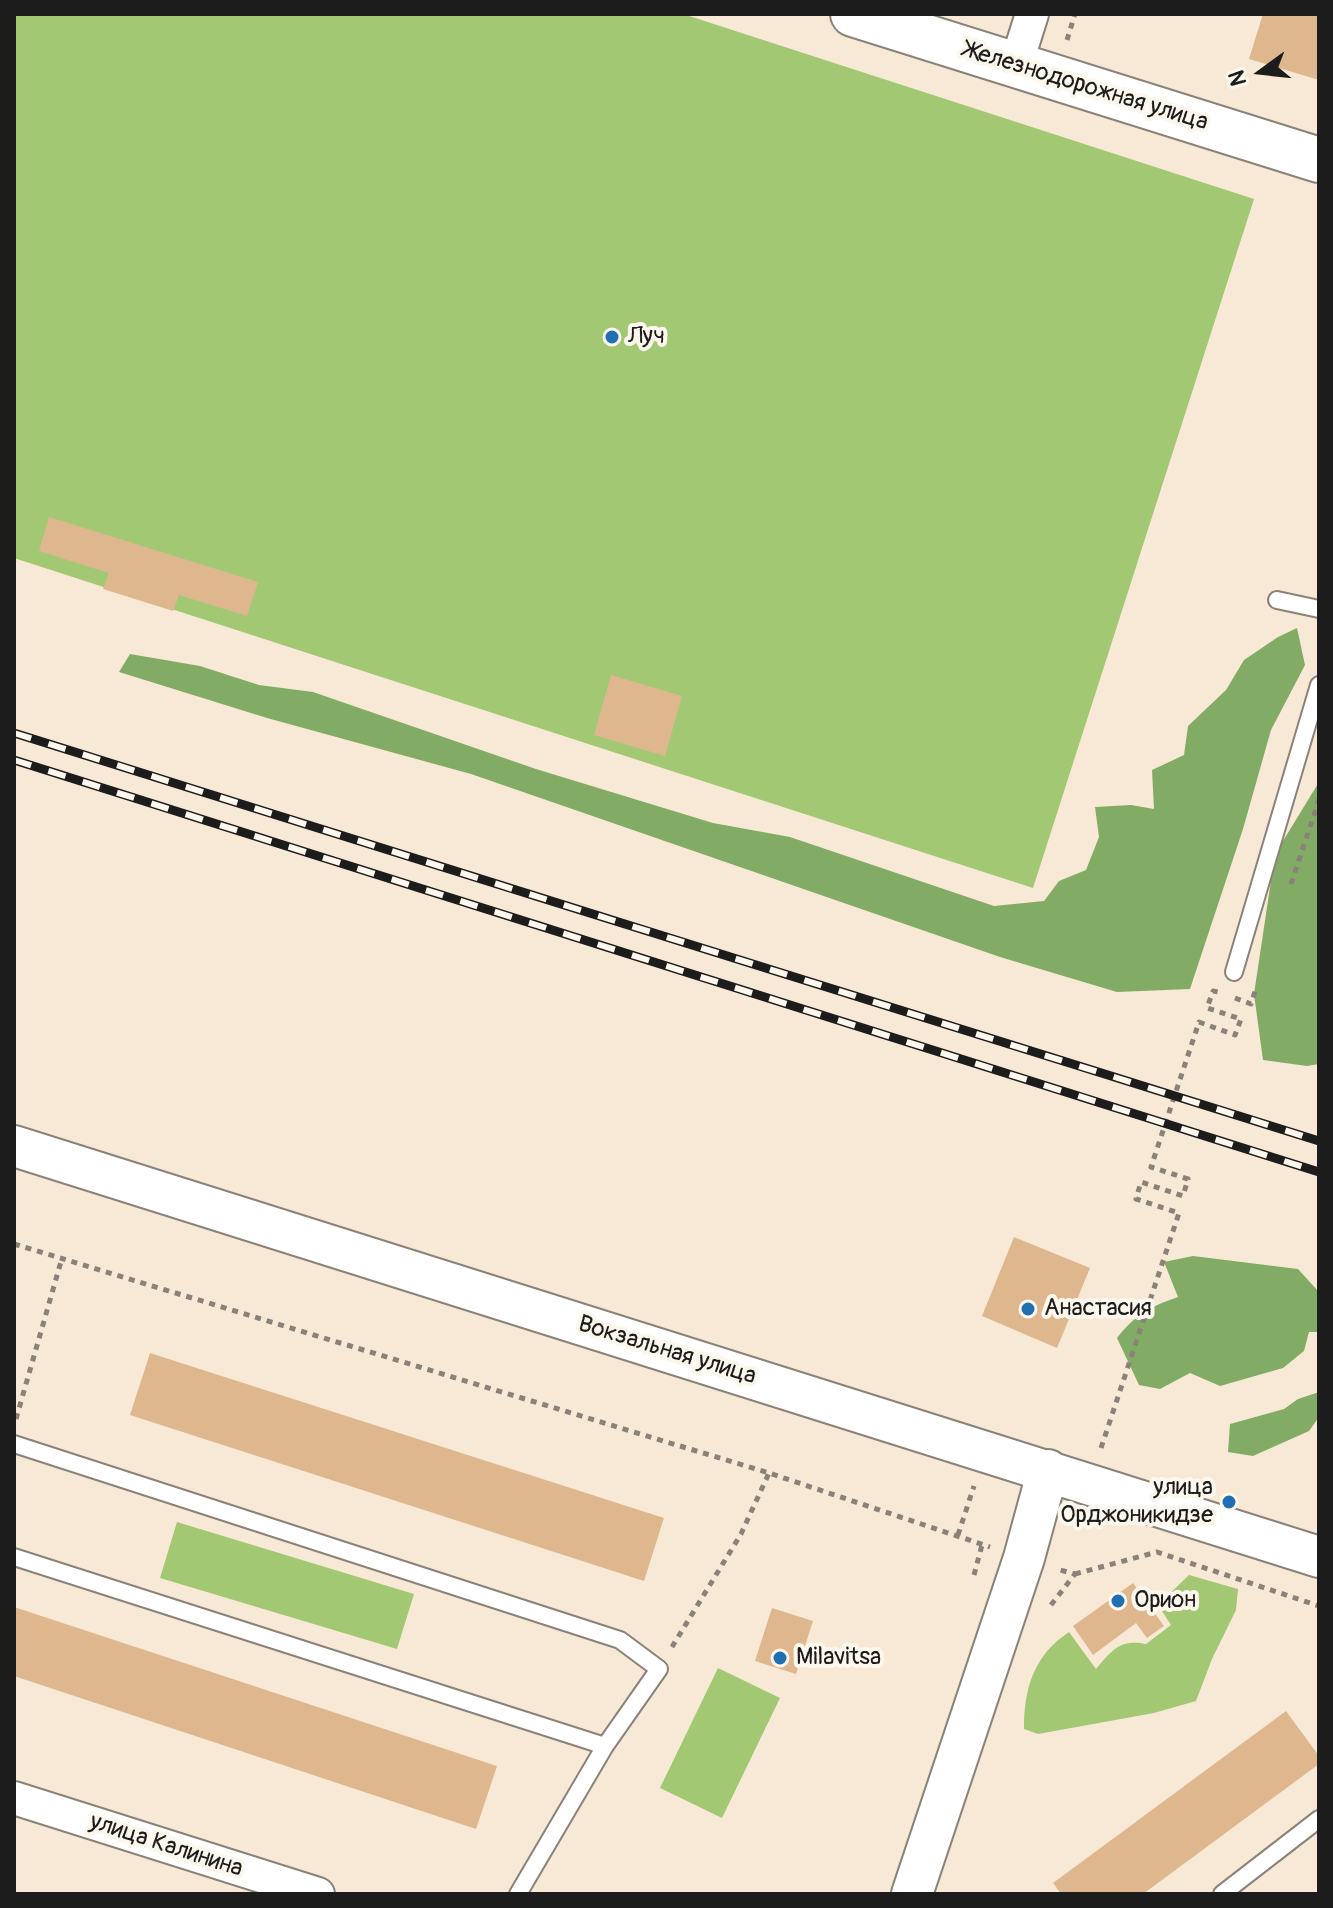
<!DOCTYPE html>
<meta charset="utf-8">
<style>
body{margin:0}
#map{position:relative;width:1333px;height:1908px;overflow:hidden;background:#f8e9d6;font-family:Pangolin,sans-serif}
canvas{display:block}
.frame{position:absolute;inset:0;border:16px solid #1c1c1c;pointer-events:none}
.north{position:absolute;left:1221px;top:32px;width:80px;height:80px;-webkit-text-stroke:6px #fbf7ec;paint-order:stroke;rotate:255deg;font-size:22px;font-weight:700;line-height:32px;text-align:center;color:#1c1c1c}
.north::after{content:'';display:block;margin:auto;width:28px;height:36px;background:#1c1c1c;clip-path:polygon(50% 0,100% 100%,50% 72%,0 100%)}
</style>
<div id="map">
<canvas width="1333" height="1908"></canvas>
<div class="frame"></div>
<div class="north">N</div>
</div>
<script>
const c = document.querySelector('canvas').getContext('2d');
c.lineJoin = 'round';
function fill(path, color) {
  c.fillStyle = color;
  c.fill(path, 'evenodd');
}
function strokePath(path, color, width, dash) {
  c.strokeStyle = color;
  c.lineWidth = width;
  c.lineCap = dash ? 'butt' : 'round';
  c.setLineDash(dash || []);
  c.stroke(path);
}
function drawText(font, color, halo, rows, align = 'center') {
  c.font = font + ' Pangolin,sans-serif';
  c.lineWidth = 8;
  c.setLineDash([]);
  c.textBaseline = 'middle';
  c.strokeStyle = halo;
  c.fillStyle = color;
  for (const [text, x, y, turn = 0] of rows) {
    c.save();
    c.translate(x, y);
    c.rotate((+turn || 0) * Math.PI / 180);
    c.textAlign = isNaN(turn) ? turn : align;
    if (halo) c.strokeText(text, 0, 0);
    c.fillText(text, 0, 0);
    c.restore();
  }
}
fill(new Path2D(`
 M14,14H683L1254,199L1033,888L14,558Z
 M177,1522L414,1594L397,1649L160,1578Z
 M1189,1575L1238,1589L1236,1610L1212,1659L1196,1701L1154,1713L1038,1734L1024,1729C1024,1688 1034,1655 1069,1632L1096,1669C1112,1650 1120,1639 1146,1644L1171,1625L1158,1605Z
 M718,1668L780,1698L722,1818L660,1788Z`), '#a3c873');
fill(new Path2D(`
 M1297,628L1305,665L1271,730L1243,829L1190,989L1117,992L1000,957L471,774L267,718L119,672L130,654L200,666L259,685L313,692L536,769L713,823L790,837L994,906L1044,901L1059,881L1086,870L1099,837L1095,807L1131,805L1154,809L1152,770L1184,755L1188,726L1226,690L1244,660L1278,637Z
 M1319,782V1064L1307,1066L1263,1060L1254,994L1275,854Z
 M1193,1256L1298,1269L1319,1292V1332H1309L1304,1351L1283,1368L1220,1386L1190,1373L1160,1389L1139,1385L1117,1338C1134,1316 1151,1306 1178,1297L1164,1262Z
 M1319,1392V1417L1309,1431L1253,1456L1228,1452L1230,1424L1284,1409L1298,1399Z`), '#82ac65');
fill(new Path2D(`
 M1263,14H1319V80L1249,59Z
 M49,517L258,582L247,616L179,595L173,611L103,589L109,573L39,551Z
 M611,675L682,696L665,756L594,735Z
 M1014,1237L1090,1268L1057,1348L982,1316Z
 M150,1353L664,1518L644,1581L130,1415Z
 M1133,1583L1164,1626L1147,1638L1136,1623L1093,1655L1073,1626Z
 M14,1607L497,1766L476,1829L14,1676Z
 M772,1608L813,1621L796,1674L755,1661Z
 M1286,1711L1319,1756V1764L1143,1894H1061L1053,1883Z`), '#dfb78e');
const service = new Path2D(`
 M1277,600L1319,609
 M1234,972L1319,685
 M14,1444L620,1640L659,1669L605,1746L518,1894
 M14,1557L605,1746
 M1222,1894L1319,1819`);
const minor = new Path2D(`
 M1016,65L1032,14
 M14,1798L318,1894`);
const tertiary = new Path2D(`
 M14,1146L1319,1557
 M912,1894L1024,1558L1048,1470`);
const secondary = new Path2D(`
 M853,14L1319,160`);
strokePath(service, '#8a8279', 20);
strokePath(minor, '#8a8279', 36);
strokePath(tertiary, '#8a8279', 44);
strokePath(secondary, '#8a8279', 48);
strokePath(new Path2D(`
 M1067,40L1075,14
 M1291,884L1319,800
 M1235,998L1251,1004L1256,988
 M14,1244L769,1473L990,1547
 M16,1419L62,1258
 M1101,1448L1179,1213L1136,1199L1141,1182L1183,1196L1188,1179L1151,1167L1199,1022L1235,1035L1241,1019L1207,1008L1213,991L1218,992
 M958,1535L974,1486
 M1075,1574L1157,1552L1319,1606
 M974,1575L982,1545
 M1051,1605L1075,1574L1060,1570
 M672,1647L741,1534L769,1473`), '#8a8279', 5, [6, 6]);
strokePath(service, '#fff', 16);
strokePath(minor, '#fff', 32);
strokePath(tertiary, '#fff', 40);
strokePath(secondary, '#fff', 44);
const rail = new Path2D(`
 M14,733L1319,1141
 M14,760L1319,1172`);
strokePath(rail, '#1c1c1c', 9);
strokePath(rail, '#fbf7ec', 6, [18]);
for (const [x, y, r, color] of [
 [612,337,8,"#1f6fb2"],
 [1028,1309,8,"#1f6fb2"],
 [1229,1502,8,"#1f6fb2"],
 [1118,1601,8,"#1f6fb2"],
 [780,1658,8,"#1f6fb2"]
]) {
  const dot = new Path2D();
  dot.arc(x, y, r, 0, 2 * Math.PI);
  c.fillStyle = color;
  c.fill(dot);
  strokePath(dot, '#fbf7ec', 3);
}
drawText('24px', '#1c1c1c', '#fbf7ec', [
 ["Железнодорожная улица",1086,87,17],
 ["Вокзальная улица",667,1351,17],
 ["улица Калинина",166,1846,18]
]);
drawText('24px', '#1c1c1c', '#fbf7ec', [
 ["Луч",628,337],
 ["Анастасия",1044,1309],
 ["улица",1213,1488,"right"],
 ["Орджоникидзе",1213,1516,"right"],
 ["Орион",1134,1601],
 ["Milavitsa",796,1658]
], 'left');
</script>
